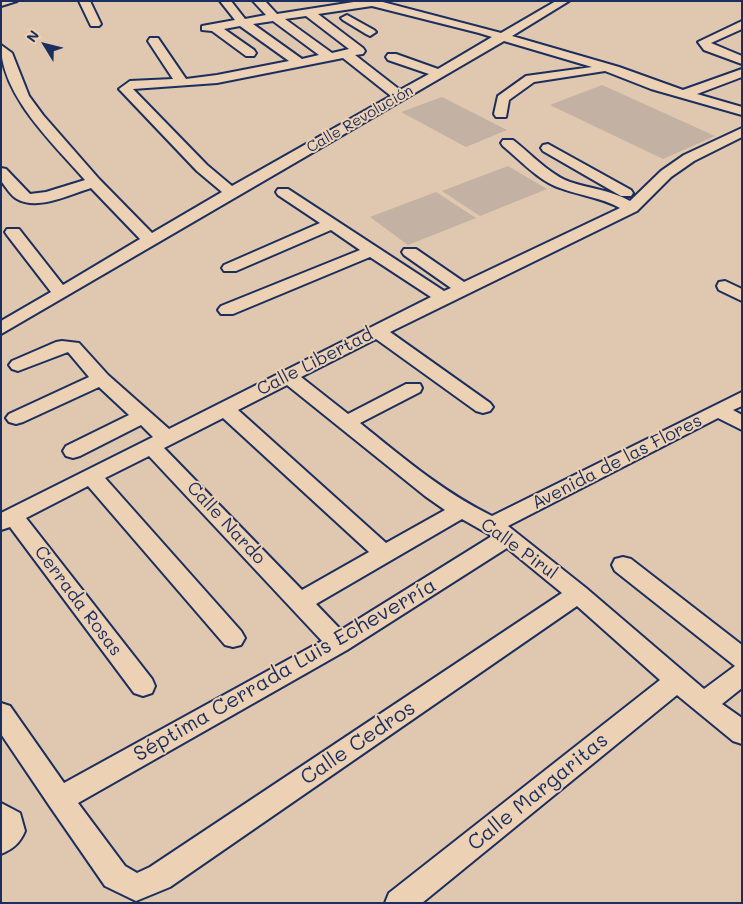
<!DOCTYPE html>
<meta charset="utf-8">
<style>
body{margin:0}
#map{position:relative;width:743px;height:904px;overflow:hidden;background:#e0c7af;font-family:Mali,sans-serif}
canvas{display:block}
.frame{position:absolute;inset:0;border:2px solid #1b2f5e;pointer-events:none}
.north{position:absolute;left:20px;top:20px;width:50px;height:50px;-webkit-text-stroke:4px #edd1b4;paint-order:stroke;rotate:306deg;font-size:14px;font-weight:700;line-height:20px;text-align:center;color:#1b2f5e}
.north::after{content:'';display:block;margin:auto;width:18px;height:22px;background:#1b2f5e;clip-path:polygon(50% 0,100% 100%,50% 72%,0 100%)}
</style>
<div id="map">
<canvas width="743" height="904"></canvas>
<div class="frame"></div>
<div class="north">N</div>
</div>
<script>
const c = document.querySelector('canvas').getContext('2d');
c.lineJoin = 'round';
function fill(path, color) {
  c.fillStyle = color;
  c.fill(path, 'evenodd');
}
function strokePath(path, color, width, dash) {
  c.strokeStyle = color;
  c.lineWidth = width;
  c.lineCap = dash ? 'butt' : 'round';
  c.setLineDash(dash || []);
  c.stroke(path);
}
function drawText(font, color, halo, rows, align = 'center') {
  c.font = font + ' Mali,sans-serif';
  c.lineWidth = 4;
  c.setLineDash([]);
  c.textBaseline = 'middle';
  c.strokeStyle = halo;
  c.fillStyle = color;
  for (const [text, x, y, turn = 0] of rows) {
    c.save();
    c.translate(x, y);
    c.rotate((+turn || 0) * Math.PI / 180);
    c.textAlign = isNaN(turn) ? turn : align;
    if (halo) c.strokeText(text, 0, 0);
    c.fillText(text, 0, 0);
    c.restore();
  }
}
fill(new Path2D(`
 M602,85L715,136L663,159L550,105Z
 M442,97L507,130L466,147L401,112Z
 M508,166L547,189L480,216L442,191Z
 M436,192L476,218L408,245L370,217Z`), '#c3b1a3');
const minor = new Path2D(`
 M1,1H17L1,6Z
 M79,1H90L101,24L99,26H91Z
 M220,1H231L245,19L266,15L253,1H265L277,14L360,1H379L501,33L556,1H569L512,36L619,67L683,90L742,69V77L697,94L742,107V115L651,89L605,71L534,82L509,100L506,117H496L494,114L498,96L526,76L592,67L504,41L1,334V321L51,292L7,235L5,232L7,229H19L63,285L140,239L91,188C71,194 38,211 17,199C11,196 6,187 1,181V168L6,169L30,194L46,192L85,180C54,144 1,96 1,45L12,53L29,96L43,115L99,179L152,233L222,192L197,171L119,89L130,81L173,79L148,41L150,38H158L186,79L217,75L289,61L240,26L224,29L254,50L256,53L254,56H246L212,31L202,30V26L235,20ZM372,6L479,33L492,37L438,69L396,54H388L386,57L388,60L429,74L400,90L355,55L363,54L365,51L363,48L318,14ZM306,16L349,49L332,53L285,19ZM273,21L319,55L302,59L253,24ZM343,58L391,96L232,186L207,165L133,89L217,83Z
 M347,15L374,30L376,32L370,36L366,34L343,20L341,18Z
 M742,21V29L711,43L742,56V64L704,50L698,42Z
 M742,128V137L694,161L671,177L637,211L390,332L490,403L493,407L490,411L483,413L476,411L376,339L301,377L348,414L406,384H420L422,388L420,392L360,423C402,457 443,492 492,516L742,392V406L733,410L742,415V430L718,418L508,526L586,588L704,689L735,666L615,571L612,565L615,559L623,557L631,559L742,645V688L722,704L742,718V744L733,741L677,695L422,903H385L389,893L660,680L577,606L170,887L136,901L105,886L51,808L1,734V703L10,706L64,783L322,641L149,456L105,478L241,631L245,638L241,645L233,647L225,645L88,486L26,518L152,679L155,686L152,693L143,696L134,693L10,527L1,530V513L153,437L141,425L80,456L73,458L66,456L63,451L66,446L129,415L99,387L23,422L16,424L9,422L6,418L9,414L89,377L68,352L18,371L12,369L9,365L12,361L56,342L62,341L79,343L108,375L169,429L431,297L370,257L233,314H221L218,310L221,306L360,250L331,230L236,271H224L222,268L224,265L320,223L278,195L276,192L278,189H288L444,291L451,288L404,255L402,252L404,249H416L464,282L620,208C600,197 581,196 560,188C539,181 520,160 503,146L501,143L503,140H513C530,153 550,175 570,182C592,189 610,190 630,201L661,171L684,155ZM287,385L425,496L445,510L386,543L238,410ZM223,418L369,552L302,590L164,448ZM462,519L492,536L341,630L316,604ZM507,548L562,593L150,867L137,873L125,866L78,803L347,650Z
 M548,144L631,190L633,193L631,196H621L543,151L541,148L543,145Z
 M725,281L742,289V301L719,290L717,286L719,282Z
 M1,803L20,813L25,831C20,843 13,849 1,854Z`);
strokePath(minor, '#1b2f5e', 4);
fill(minor, '#edd1b4');
drawText('15px', '#1b2f5e', '#edd1b4', [
 ["Calle Revolución",360,119,-30]
]);
drawText('18px', '#1b2f5e', '#edd1b4', [
 ["Calle Libertad",315,362,-27],
 ["Avenida de las Flores",617,462,-27],
 ["Calle Nardo",226,523,47],
 ["Calle Pirul",519,549,36],
 ["Cerrada Rosas",78,601,53]
]);
drawText('21px', '#1b2f5e', '#edd1b4', [
 ["Séptima Cerrada Luis Echeverría",285,670,-30],
 ["Calle Cedros",358,743,-34],
 ["Calle Margaritas",538,792,-39]
]);
</script>
